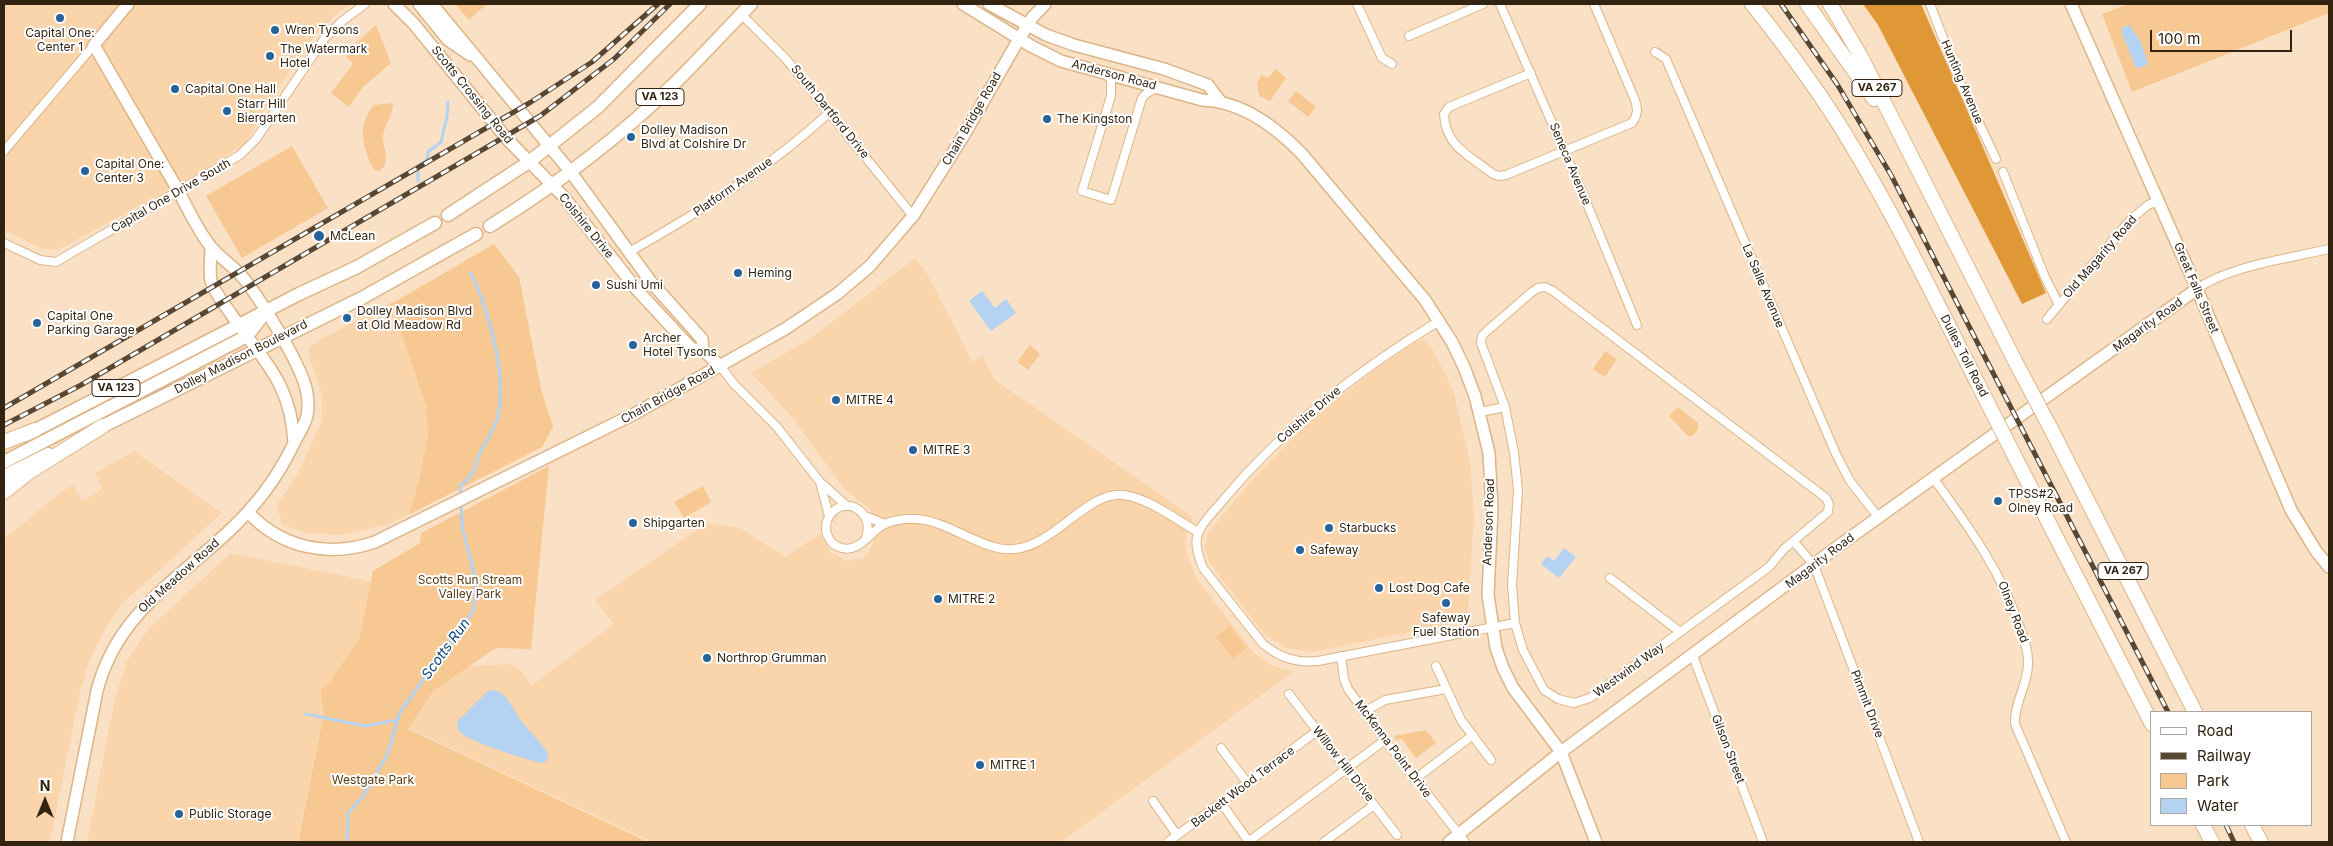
<!DOCTYPE html>
<style>
body{margin:0}
#map{position:relative;width:2333px;height:846px;overflow:hidden;background:#fae1c5;font-family:Inter,sans-serif}
canvas{display:block}
.frame{position:absolute;inset:0;border:5px solid #332411;pointer-events:none}
.legend{position:absolute;left:2150px;top:711px;width:162px;height:115px;box-sizing:border-box;background:#fff;border:1px solid #ada7a0;margin:0;padding:6px 9px;list-style:none;font-size:15px;color:#332411}
.legend li{display:flex;align-items:center;gap:10px;height:25px}
.legend b{width:25px;border:1px solid #ada7a0}
.north{position:absolute;left:20px;top:776px;width:50px;height:50px;-webkit-text-stroke:4px #fff;paint-order:stroke;rotate:0deg;font-size:14px;font-weight:700;line-height:20px;text-align:center;color:#332411}
.north::after{content:'';display:block;margin:auto;width:18px;height:22px;background:#332411;clip-path:polygon(50% 0,100% 100%,50% 72%,0 100%)}
.scale{position:absolute;left:2150px;top:30px;width:142px;height:22px;box-sizing:border-box;border:2px solid #332411;border-top:0;padding-left:6px;font-size:15px;line-height:18px;white-space:nowrap;color:#332411;-webkit-text-stroke:4px #fff;paint-order:stroke}
</style>
<div id="map">
<canvas width="2333" height="846"></canvas>
<div class="frame"></div>
<ul class="legend">
<li><b style="height:6px;background:#fff"></b>Road</li>
<li><b style="height:6px;background:#584733"></b>Railway</li>
<li><b style="height:14px;background:#f7c891"></b>Park</li>
<li><b style="height:14px;background:#b4d2f2"></b>Water</li>
</ul>
<div class="north">N</div>
<div class="scale">100 m</div>
</div>
<script>
const c = document.querySelector('canvas').getContext('2d');
c.lineJoin = 'round';
function fill(path, color) {
  c.fillStyle = color;
  c.fill(path, 'evenodd');
}
function strokePath(path, color, width, dash) {
  c.strokeStyle = color;
  c.lineWidth = width;
  c.lineCap = dash ? 'butt' : 'round';
  c.setLineDash(dash || []);
  c.stroke(path);
}
function drawText(font, color, halo, rows, align = 'center') {
  c.font = font + ' Inter,sans-serif';
  c.lineWidth = 4;
  c.setLineDash([]);
  c.textBaseline = 'middle';
  c.strokeStyle = halo;
  c.fillStyle = color;
  for (const [text, x, y, turn = 0] of rows) {
    c.save();
    c.translate(x, y);
    c.rotate((+turn || 0) * Math.PI / 180);
    c.textAlign = isNaN(turn) ? turn : align;
    if (halo) c.strokeText(text, 0, 0);
    c.fillText(text, 0, 0);
    c.restore();
  }
}
fill(new Path2D(`
 M4,4H350L334,16L312,39L271,99L245,144L187,180L58,250L42,249L4,230Z
 M915,258L926,272L973,362L982,355L995,380L1193,517L1186,536V552L1197,579L1253,652L1271,665L1293,672L1061,842H652L406,727L431,690L453,667L510,664L519,669L532,685L614,624L595,600L707,523L740,528L785,557L820,534L830,552L847,561L863,558L870,550L876,533L875,521L870,509L845,490L792,417L751,373L810,339Z
 M392,302L436,407L422,508L389,524L341,535L306,533L283,525L276,506L297,475L322,421V394L310,359L309,347L316,342Z
 M1424,340L1429,343L1446,375L1454,394L1470,461L1474,516L1468,613L1458,622L1313,652L1287,648L1265,635L1209,562L1205,549L1207,534L1252,480L1306,424L1369,374L1415,342Z
 M134,451L222,513L122,604L103,632L90,659L81,688L50,842H4V539L64,490L73,485L82,501L102,489L95,473Z
 M231,553L398,587L343,700L320,689L324,712L297,842H87L115,698L127,661L148,629Z`), '#fad4aa');
fill(new Path2D(`
 M455,4H487L469,20Z
 M2128,4H2329V13L2132,92L2102,14Z
 M376,25L391,63L362,88L349,107L331,93L353,64L344,54Z
 M1276,69L1286,78L1270,101L1259,96L1257,83L1262,75L1268,78Z
 M1296,91L1316,107L1308,117L1288,101Z
 M393,103C394,116 383,126 383,137C383,149 392,163 379,171L374,170C363,149 356,125 374,105Z
 M292,146L328,208L242,258L206,196Z
 M494,244L519,277L541,389L553,427L542,447L410,514L421,473L428,434L426,405L391,304Z
 M1030,345L1040,354L1028,370L1017,362Z
 M1605,351L1617,359L1605,377L1593,369Z
 M1678,407L1698,423V430L1692,436H1688L1669,416Z
 M549,466L531,649L496,648L433,691L408,729L648,842H298L324,713L320,690L329,683L360,638L373,571L420,543L421,533Z
 M703,486L711,502L684,518L674,502Z
 M1230,626L1246,648L1233,659L1216,637Z
 M1426,730L1436,743L1416,758L1401,738L1397,741L1394,736Z`), '#f7c891');
fill(new Path2D(`
 M1863,4H1921L2046,293L2022,304L1878,25Z`), '#e09836');
fill(new Path2D(`
 M2129,25L2140,40L2148,63L2143,67L2136,68L2122,33V28Z
 M982,291L995,308L1006,299L1016,313L991,331L969,301Z
 M1564,548L1576,557L1559,578L1541,564L1547,556L1554,561Z
 M496,690L506,697L521,721L547,751L549,756L544,763C531,762 468,741 460,732C457,729 457,726 458,721L488,691Z`), '#b4d2f2');
strokePath(new Path2D(`
 M418,181V166L427,160L428,152L441,142L447,117L448,102
 M461,497L460,486C466,480 472,476 475,468C476,464 476,460 478,457C484,443 495,430 498,416C507,373 489,312 471,273
 M306,714L365,726L397,720
 M347,842L348,813L364,795L387,755L400,712L473,611C480,583 469,557 463,530C461,522 462,512 461,503`), '#b4d2f2', 3);
const street = new Path2D(`
 M1357,4L1382,58L1392,64
 M1500,4L1583,194L1637,325
 M1930,4L1961,85L1996,159
 M741,14L786,59L913,216
 M1409,36L1483,4
 M1655,52L1666,59L1836,454L1850,481L1879,518
 M1531,73L1449,107L1444,114C1445,146 1470,156 1493,174L1499,176L1506,175L1632,123C1638,115 1638,109 1635,100L1594,4
 M1106,74L1111,80V96L1082,191L1111,200L1142,98L1147,93L1158,87
 M4,151L94,45
 M2003,172L2045,277L2059,305
 M4,243L40,260L56,262L240,155L256,139L324,39L341,22L365,4
 M629,252C700,212 769,168 830,112
 M1545,287L1553,291L1826,498L1829,504L1828,512L1784,549L1769,567L1590,698L1574,703L1558,699L1544,690L1523,650L1515,623L1512,585L1518,490L1514,452L1505,407L1481,343L1482,336L1488,330L1532,292L1538,288Z
 M2197,289C2229,266 2290,258 2329,249
 M2047,319L2131,219L2148,205L2158,201
 M1439,321C1360,369 1285,426 1225,498C1217,508 1204,520 1199,531C1193,542 1199,558 1203,568L1263,644C1280,658 1296,663 1318,661L1515,623
 M721,367L734,384L777,427L820,482L847,506
 M1480,412L1505,407
 M1934,479C1968,526 2002,572 2020,628C2024,639 2028,649 2028,661C2029,684 2014,701 2015,724L2066,842
 M820,482L829,516
 M865,516L885,524
 M866,537C875,512 845,494 830,515C821,528 828,545 842,548C861,553 871,529 887,523C932,507 959,539 998,548C1048,560 1082,490 1124,495C1150,499 1175,519 1198,532
 M1794,542L1814,565L1919,842
 M1610,578L1680,632
 M1341,656L1344,679L1348,689L1385,740L1465,842
 M1693,656L1763,842
 M1436,666L1461,720L1491,760
 M1289,694L1397,835
 M1364,712L1385,700L1446,689
 M1221,748L1248,784
 M1415,779L1473,735
 M1153,801L1177,835
 M1222,804L1249,842
 M1168,842L1317,731
 M1248,842L1385,740
 M1324,842L1374,805`);
const secondary = new Path2D(`
 M394,4L414,24L507,139L563,196L638,291L692,349L703,350
 M419,4L448,40L470,55
 M432,4L570,171L651,282L702,339L703,350L721,367
 M963,4L1031,46L1061,61L1202,100C1242,101 1275,126 1302,154L1425,300L1452,342L1464,367L1475,396L1489,453L1492,509L1488,595L1496,648L1503,668L1513,688L1561,752L1596,842
 M989,4L1046,35L1074,45L1164,69L1208,85L1220,101
 M2071,4L2197,289L2291,510L2316,551L2329,567
 M211,247C211,258 209,271 211,281C214,292 225,305 231,314C263,361 291,382 294,443
 M248,512C281,548 329,558 375,542L634,414L785,329L837,294L870,266L913,216L964,135L1019,39L1032,18L1045,4
 M67,842L97,691C116,616 174,582 227,533C255,507 277,479 293,445C303,425 311,419 307,393C303,367 262,302 245,280C235,267 221,259 211,247C197,230 186,204 175,185C148,139 121,92 94,45L128,4
 M1449,842L1561,752L1837,547L2197,289`);
const primary = new Path2D(`
 M448,215L529,162L598,107L700,4
 M490,226C556,185 621,136 677,81C702,56 726,30 751,4
 M95,430L362,298L476,234
 M26,435L299,294L357,267L435,223
 M4,462L247,336L264,314
 M4,476L48,454`);
const highway = new Path2D(`
 M1752,4C1787,48 1822,95 1851,144C1898,222 1938,305 1979,386
 M1807,4L1874,99
 M1830,4L1860,55L2015,361
 M2052,431L2195,712
 M4,442L35,430
 M2015,457L2152,724
 M4,492L29,472L103,426
 M2203,825L2212,842
 M2252,825L2261,842`);
strokePath(street, '#ddb486', 10);
strokePath(secondary, '#ddb486', 14);
strokePath(primary, '#ddb486', 15);
strokePath(highway, '#ddb486', 16);
strokePath(street, '#fff', 8);
strokePath(secondary, '#fff', 11);
strokePath(primary, '#fff', 12);
strokePath(highway, '#fff', 14);
const rail = new Path2D(`
 M1781,4L1837,84L1891,175L2168,712
 M4,408L531,102L592,62L658,4
 M4,425L81,385L540,116L614,59L670,4
 M2226,825L2234,842`);
strokePath(rail, '#584733', 5);
strokePath(rail, '#fff', 3, [9]);
const highwayBridge = new Path2D(`
 M2015,361L2052,431
 M1979,386L2015,457`);
strokePath(highwayBridge, '#ddb486', 16, []);
strokePath(highwayBridge, '#fff', 14);
for (const [x, y, r, color] of [
 [60,18,5,"#28629a"],
 [275,30,5,"#28629a"],
 [270,56,5,"#28629a"],
 [175,89,5,"#28629a"],
 [227,111,5,"#28629a"],
 [1047,119,5,"#28629a"],
 [631,137,5,"#28629a"],
 [85,171,5,"#28629a"],
 [319,236,6,"#28629a"],
 [738,273,5,"#28629a"],
 [596,285,5,"#28629a"],
 [347,318,5,"#28629a"],
 [37,323,5,"#28629a"],
 [633,345,5,"#28629a"],
 [836,400,5,"#28629a"],
 [913,450,5,"#28629a"],
 [1998,501,5,"#28629a"],
 [633,523,5,"#28629a"],
 [1329,528,5,"#28629a"],
 [1300,550,5,"#28629a"],
 [1379,588,5,"#28629a"],
 [938,599,5,"#28629a"],
 [1446,603,5,"#28629a"],
 [707,658,5,"#28629a"],
 [980,765,5,"#28629a"],
 [179,814,5,"#28629a"]
]) {
  const dot = new Path2D();
  dot.arc(x, y, r, 0, 2 * Math.PI);
  c.fillStyle = color;
  c.fill(dot);
  strokePath(dot, '#fff', 2);
}
for (const [x, y, w] of [
 [1877,88,50],
 [660,97,48],
 [116,388,48],
 [2123,571,50]
]) {
  const box = new Path2D();
  box.roundRect(x - w / 2, y - 8.5, w, 17, 4);
  c.fillStyle = '#fff';
  c.fill(box);
  strokePath(box, '#332411', 1);
}
drawText('bold 11px', '#332411', null, [
 ["VA 267",1877,88],
 ["VA 123",660,97],
 ["VA 123",116,388],
 ["VA 267",2123,571]
]);
drawText('12px', '#332411', '#fff', [
 ["Wren Tysons",285,30],
 ["Capital One:",60,33,"center"],
 ["Center 1",60,47,"center"],
 ["The Watermark",280,49],
 ["Hotel",280,63],
 ["Capital One Hall",185,89],
 ["Starr Hill",237,104],
 ["Biergarten",237,118],
 ["The Kingston",1057,119],
 ["Dolley Madison",641,130],
 ["Blvd at Colshire Dr",641,144],
 ["Capital One:",95,164],
 ["Center 3",95,178],
 ["McLean",330,236],
 ["Heming",748,273],
 ["Sushi Umi",606,285],
 ["Dolley Madison Blvd",357,311],
 ["at Old Meadow Rd",357,325],
 ["Capital One",47,316],
 ["Parking Garage",47,330],
 ["Archer",643,338],
 ["Hotel Tysons",643,352],
 ["MITRE 4",846,400],
 ["MITRE 3",923,450],
 ["TPSS#2",2008,494],
 ["Olney Road",2008,508],
 ["Shipgarten",643,523],
 ["Starbucks",1339,528],
 ["Safeway",1310,550],
 ["Lost Dog Cafe",1389,588],
 ["MITRE 2",948,599],
 ["Safeway",1446,618,"center"],
 ["Fuel Station",1446,632,"center"],
 ["Northrop Grumman",717,658],
 ["MITRE 1",990,765],
 ["Public Storage",189,814]
], 'left');
drawText('12px', '#332411', '#fff', [
 ["Anderson Road",1114,75,15],
 ["Hunting Avenue",1962,82,67],
 ["Scotts Crossing Road",472,95,51],
 ["South Dartford Drive",830,112,51],
 ["Chain Bridge Road",972,119,-60],
 ["Seneca Avenue",1570,164,67],
 ["Platform Avenue",733,187,-35],
 ["Capital One Drive South",171,196,-30],
 ["Colshire Drive",586,226,51],
 ["Old Magarity Road",2100,257,-49],
 ["La Salle Avenue",1763,286,67],
 ["Great Falls Street",2196,288,67],
 ["Magarity Road",2148,325,-36],
 ["Dulles Toll Road",1964,356,63],
 ["Dolley Madison Boulevard",241,357,-27],
 ["Chain Bridge Road",668,395,-29],
 ["Colshire Drive",1309,415,-41],
 ["Anderson Road",1489,522,-88],
 ["Magarity Road",1820,561,-37],
 ["Old Meadow Road",179,576,-42],
 ["Olney Road",2013,612,69],
 ["Westwind Way",1629,670,-36],
 ["Pimmit Drive",1867,704,69],
 ["McKenna Point Drive",1393,749,53],
 ["Gilson Street",1728,749,69],
 ["Willow Hill Drive",1343,764,52],
 ["Backett Wood Terrace",1243,787,-37]
]);
drawText('12px', '#593c15', '#fff', [
 ["Scotts Run Stream",470,580],
 ["Valley Park",470,594],
 ["Westgate Park",373,780]
]);
drawText('italic 14px', '#0c4778', '#fff', [
 ["Scotts Run",446,649,-54]
]);
</script>
